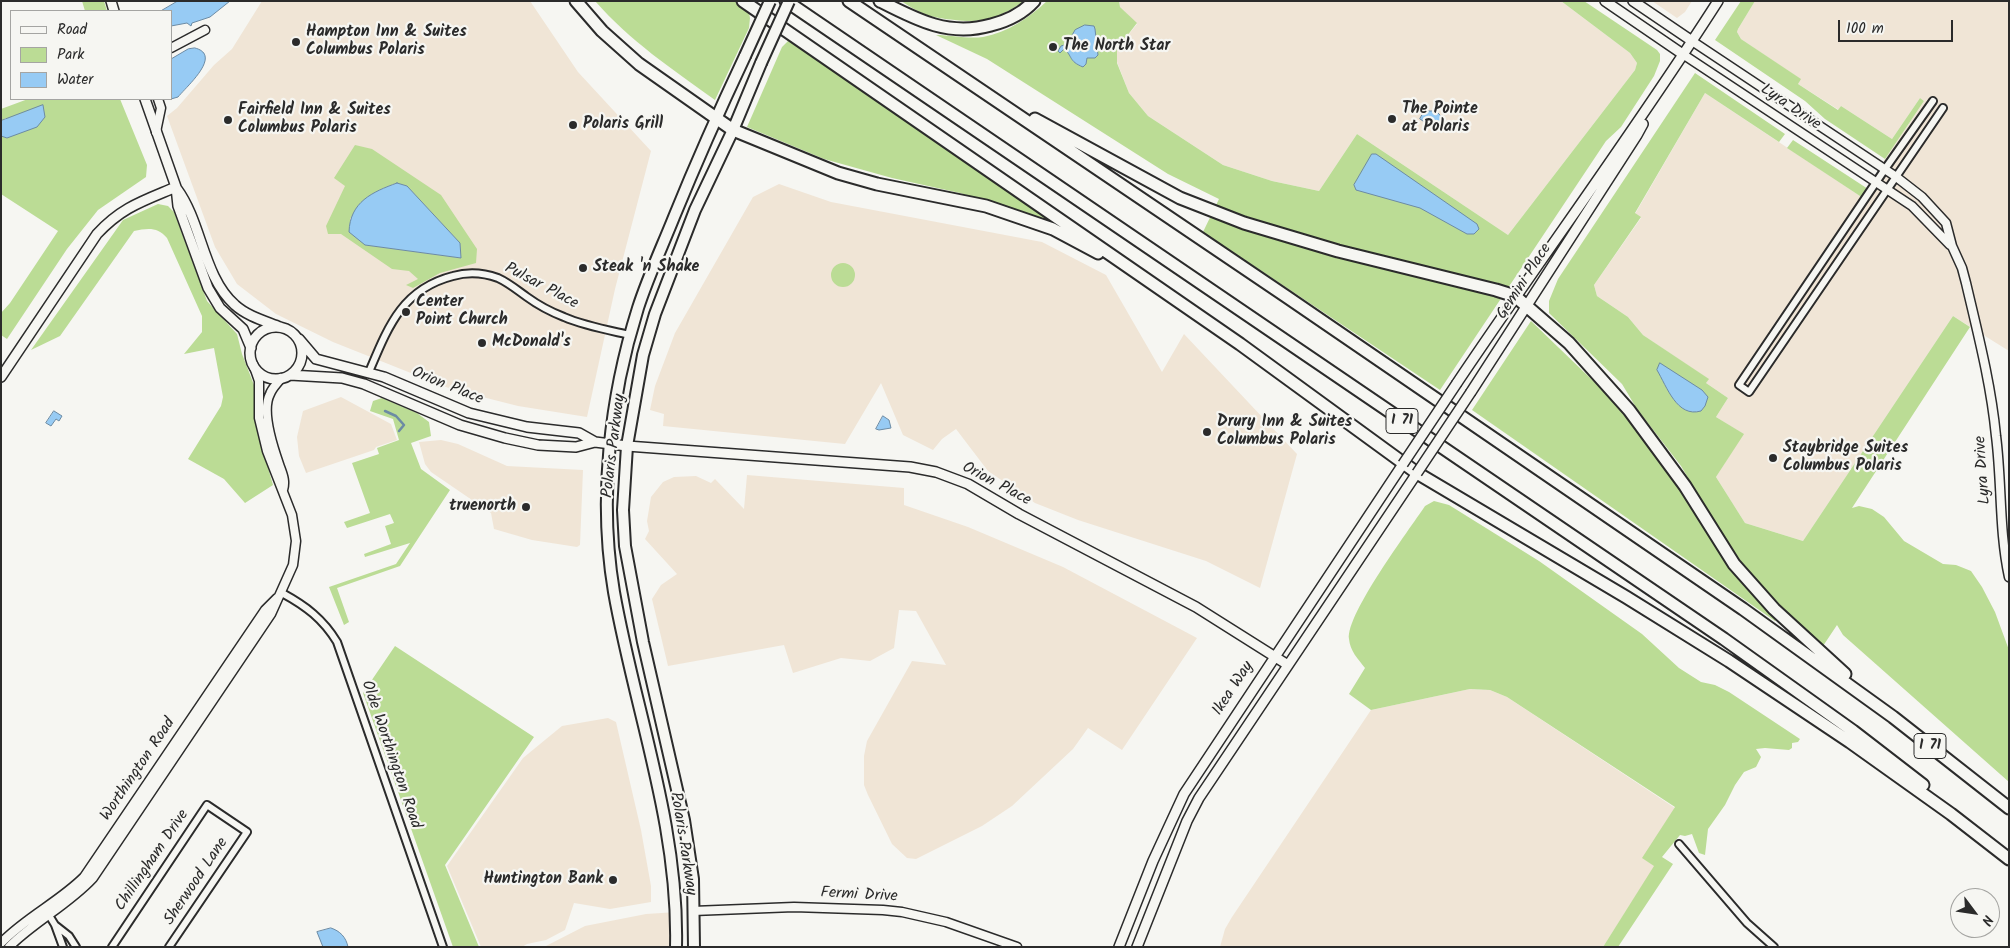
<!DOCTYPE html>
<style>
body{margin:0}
#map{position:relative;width:2010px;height:948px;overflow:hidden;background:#f6f6f2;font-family:Kalam,sans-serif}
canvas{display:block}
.frame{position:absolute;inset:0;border:2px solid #2b2b2b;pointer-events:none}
.legend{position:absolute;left:10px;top:10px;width:162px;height:90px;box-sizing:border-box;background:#f6f6f2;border:1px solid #a5a5a2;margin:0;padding:6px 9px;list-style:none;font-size:15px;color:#2b2b2b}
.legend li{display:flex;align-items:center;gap:10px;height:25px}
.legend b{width:25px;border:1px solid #a5a5a2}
.north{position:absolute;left:1950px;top:888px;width:50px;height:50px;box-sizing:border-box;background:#f6f6f2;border:1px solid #a5a5a2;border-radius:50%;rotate:121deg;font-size:14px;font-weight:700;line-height:20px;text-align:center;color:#2b2b2b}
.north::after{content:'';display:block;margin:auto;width:18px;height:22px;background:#2b2b2b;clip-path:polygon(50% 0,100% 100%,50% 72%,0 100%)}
.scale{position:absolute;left:1838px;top:20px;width:115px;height:22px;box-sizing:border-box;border:2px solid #2b2b2b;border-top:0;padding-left:6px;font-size:15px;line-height:18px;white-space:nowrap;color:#2b2b2b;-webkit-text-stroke:4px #f6f6f2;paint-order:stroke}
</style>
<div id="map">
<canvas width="2010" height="948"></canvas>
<div class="frame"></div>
<ul class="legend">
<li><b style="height:6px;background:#f6f6f2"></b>Road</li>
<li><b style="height:14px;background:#bbdc95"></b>Park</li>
<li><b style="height:14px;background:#97cbf4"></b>Water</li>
</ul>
<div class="north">N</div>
<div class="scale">100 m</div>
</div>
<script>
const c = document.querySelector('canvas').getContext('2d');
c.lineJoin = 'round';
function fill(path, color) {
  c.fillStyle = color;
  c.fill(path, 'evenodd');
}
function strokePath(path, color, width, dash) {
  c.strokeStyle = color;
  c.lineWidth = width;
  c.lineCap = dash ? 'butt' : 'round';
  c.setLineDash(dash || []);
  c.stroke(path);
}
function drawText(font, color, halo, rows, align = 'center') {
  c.font = font + ' Kalam,sans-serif';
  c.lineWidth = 4.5;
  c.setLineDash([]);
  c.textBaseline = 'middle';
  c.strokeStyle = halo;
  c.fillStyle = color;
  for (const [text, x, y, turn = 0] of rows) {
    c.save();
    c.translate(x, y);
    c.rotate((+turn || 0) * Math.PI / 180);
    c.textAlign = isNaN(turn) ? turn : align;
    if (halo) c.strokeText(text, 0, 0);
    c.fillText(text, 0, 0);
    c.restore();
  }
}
fill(new Path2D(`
 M262,1H530L578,72L651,151L615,289L587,417L518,406L451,389L333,342L276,314L237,284L215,247L167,116L177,108L214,65L232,49Z
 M1119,1H1561L1630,53L1637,63L1635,70L1508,235L1357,134L1319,191L1272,181L1223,165L1148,116L1129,93L1117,62V49L1137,24L1120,7Z
 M1652,1H1692L1685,12L1677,18Z
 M1755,1H2009V351L1953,316L1803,541L1745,523L1716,477L1743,434L1716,417L1728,398L1706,383L1708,379L1643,335L1628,317L1597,296L1594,285L1641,218L1635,214L1705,93L1863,198L1885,159L1924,101L1920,98L1892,139L1841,106L1839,110L1798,84L1800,79L1741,39L1737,32L1738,29Z
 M779,184L831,202L1042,242L1106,275L1162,372L1184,334L1297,454L1260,588L1206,561L1078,520L1035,503L988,471L956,429L942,439L933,450L903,435L881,383L845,444L663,426L664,414L650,410L655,386L675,333L753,197Z
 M341,397L391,424L397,440L376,447L374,450L306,473L299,456L297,437L303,411Z
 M441,440L458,444L507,466L583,470L580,545L577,547L532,540L494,529L491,513L431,472L425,464L419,442Z
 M747,475L904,488V505L968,527L1063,567L1197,638L1122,750L1088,728L1073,749L1012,806L982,826L916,859L907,858L892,844L868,795L864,785V756L867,741L912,661L946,665L916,611L899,610L894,648L870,661L841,658L793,673L784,645L668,666L652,599L661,585L677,574L645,539L649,531L647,521L651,497L663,482L674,477L696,476L711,483L715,479L744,509Z
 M1470,689L1490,690L1507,697L1675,808L1643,858L1655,866L1603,947H1220L1225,929L1232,917L1371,710Z
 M608,718L616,722L641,830L651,886V902L610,909L574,903L565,930L546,940L527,944L522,947H481L447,866L523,758L562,726Z
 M677,912L676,947H544L585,926L646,914Z`), '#f0e5d6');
fill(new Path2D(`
 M82,1H104L107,11H85Z
 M595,1H739L748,8L750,18L749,28L715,100C672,69 630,41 595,1Z
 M901,1H1025C1000,17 984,24 955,20C931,18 921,14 901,1Z
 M1047,1H1119L1120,7L1137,23L1117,49V63L1129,93L1148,116L1223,165L1272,181L1319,191L1357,134L1508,235L1635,70L1637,63L1630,53L1561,1H1584L1657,50L1660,54V61L1654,76L1621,127L1606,141L1440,390L1203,232L1219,199L1168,174L987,59L936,35C950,35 968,39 983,37C1008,32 1029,18 1047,1Z
 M1741,1H1755L1738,29L1737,32L1741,39L1801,79L1798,84L1838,110L1841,106L1892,139L1920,98L1924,101L1885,159L1825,119L1805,101L1715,40Z
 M789,40L1052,221L960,193L892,178L824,159L747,127L782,47Z
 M1695,73L1785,134L1779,142L1705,93L1635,213L1641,217L1594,285L1597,296L1628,317L1643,335L1709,379L1706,383L1728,398L1716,417L1744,434L1716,477L1745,523L1803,541L1953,316L1970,327L1852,508L1859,506L1872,509L1884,517L1904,541L1943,564L1956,565L1971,571L1982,587L1995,612L2009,650V782L1843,635L1837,625L1823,646L1791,617L1745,567L1719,530L1681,466L1637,409L1622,384L1549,313V301L1558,279Z
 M28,99H120L147,165L146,177L98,210L67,249L7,339L1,335V313L10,303L58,231L1,194V136L7,138L6,118L1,121V109Z
 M1793,140L1868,189L1863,198L1787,148Z
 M355,145L372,149L441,195L477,249L476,263L440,273L413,288L406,285L418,279L409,271L392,269L341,234H328L326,226L345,186L334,178ZM397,183L407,186L460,243L461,258L365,245L350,219C364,198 373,191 397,183Z
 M158,204L168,206L174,212L207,301L237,334L242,354L254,385L258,433L273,485L245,503L224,479L188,459L221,406L223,397L214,348L184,354L202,332V316L167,238C158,227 148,228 134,231L60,336L31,350L123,220Z
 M831 275a12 12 0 1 1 24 0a12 12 0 1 1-24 0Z
 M1531,321L1613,400L1655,452L1731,565L1777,618L1775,621L1472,410Z
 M382,398L417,413L429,422L431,436L411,443L421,469L450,490L400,566L337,588L349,622L344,625L329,587L396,564L410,543L365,557L364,554L391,544L385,526L394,523L390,514L347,528L344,522L370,513L352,463L379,454L377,448L399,440L393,419L370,411L373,401Z
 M1434,501L1449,505L1539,561L1642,634L1679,668L1701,682L1715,685L1729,692L1800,739L1798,742L1792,743V748L1789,750L1765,748L1756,749L1761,757L1756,767L1744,772L1735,785L1725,805L1708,829L1705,855L1699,853L1692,834L1685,836L1680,835L1662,857L1673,864L1618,947H1603L1654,866L1642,858L1675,807L1507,697L1490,690L1470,689L1371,710L1349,694L1365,668C1358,659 1350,651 1349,639C1346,614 1409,530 1425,506Z
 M395,646L534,737L445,865L479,947H453L363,693Z`), '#bbdc95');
const water = new Path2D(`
 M178,1H230L210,17L192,23L191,26L187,23L171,26V11H161Z
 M1085,25L1094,26L1095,29L1098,55L1095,58H1087L1086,64L1083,67C1068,61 1073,56 1064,49L1060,53L1058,51L1061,46L1067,44L1075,30Z
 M195,48C223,55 187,86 178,97L171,99V59L188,49Z
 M43,105L45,117L37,127L7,138L1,136V121Z
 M1426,108L1429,111H1436L1442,117L1440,125L1432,127L1420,119Z
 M1372,154H1376L1477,224L1479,229L1474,234H1467L1420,208L1356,190L1354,185Z
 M397,183L407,186L460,243L461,258L365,245L349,232C350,202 372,192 397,183Z
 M1660,363L1702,390L1708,397L1705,406L1701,411C1677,418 1667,387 1657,370Z
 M54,411L62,416L59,421L56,419L51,426L46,423Z
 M883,416L889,420L891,428L879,430L876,429Z
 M331,928C340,931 346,937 348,947H323L317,932Z`);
fill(water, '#97cbf4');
strokePath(water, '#6c8ba4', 1);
strokePath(new Path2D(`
 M385,411L396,416L404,425L399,431`), '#6c8ba4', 2.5);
const minor = new Path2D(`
 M1933,101L1885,169L1739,385L1749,392L1943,108
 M369,372C388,327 402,289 453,276C467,272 484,273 498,278C509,283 517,290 527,297C538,305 551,312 564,317C585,326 608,330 630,335
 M282,593C306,606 323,619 337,642L443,947
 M1679,844L1747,923L1774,947
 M47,912L55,925L63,947
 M55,925L69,936L76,947
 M112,947L207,805L247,832L169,947`);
const tertiary = new Path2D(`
 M1692,41L1895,176L1922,197L1946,223L1952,246L1962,268L1966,283C1978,334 1991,384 1996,436C2002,483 1999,531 2009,577
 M171,48L205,30
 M1684,55L1912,206L1950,245
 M156,132L161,108L158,99
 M281,378C278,383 272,388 270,394C261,411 273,447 279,464C282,473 286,480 283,490
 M693,911L794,907L883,910L902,912L946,922L1017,947
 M1,943C26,917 59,902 84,877L265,610L277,598
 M9,947C35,921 68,905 93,878L271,614L293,565L296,541L292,515L267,451L259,418V381L253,364`);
const secondary = new Path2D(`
 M111,1L114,11
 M1605,1L1684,55
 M1633,1L1692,41
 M145,99L176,187L178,206L208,288L220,308L243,329L251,348
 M177,189C202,223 203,277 235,305C247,316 265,321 280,327
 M250 353a26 26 0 1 1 52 0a26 26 0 1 1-52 0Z
 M299,339L316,359L384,377L469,413L527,427L579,433L595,442L627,446L910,467L936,472L968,484L1019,514L1196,607L1288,665
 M290,375L342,378L364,384L460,425L505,438L538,445L576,447L595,442
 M1,377L97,234C122,207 143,201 176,187
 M1457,383C1543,255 1635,131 1718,1
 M1471,392L1637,135L1643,124
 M1119,947L1153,861L1184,794L1403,464
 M1137,947L1187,821L1199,798L1417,473`);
const primary = new Path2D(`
 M676,947C679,824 635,711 614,592C598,498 610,397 638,308C648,277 662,247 674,217C696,163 720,109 745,56
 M694,947L693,879L684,820L643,642L625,546L623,510L627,446L643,355L655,314L695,210L733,130L761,63`);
const motorway = new Path2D(`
 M576,1L602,31L639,64L733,130L838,173L877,184L986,206L1053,229L1098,253
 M743,1L1240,344L1417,473L1626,597L1729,661L1850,742L1951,814L2009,859
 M786,1L1724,639L1853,731L1923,785
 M849,1L1287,297L1743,609L1893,717L2009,808
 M880,1C917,20 949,37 991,25C1007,21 1023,13 1034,1
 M1035,119L1180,198L1244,223L1338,251L1496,290L1515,296L1569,343L1629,410L1685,486L1734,564L1774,609L1845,674`);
strokePath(minor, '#2b2b2b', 10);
strokePath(tertiary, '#2b2b2b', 11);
strokePath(secondary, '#2b2b2b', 12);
strokePath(primary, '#2b2b2b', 14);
strokePath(motorway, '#2b2b2b', 15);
strokePath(minor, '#f6f6f2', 6);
strokePath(tertiary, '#f6f6f2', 8);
strokePath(secondary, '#f6f6f2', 9);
strokePath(primary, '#f6f6f2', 10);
strokePath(motorway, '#f6f6f2', 11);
const secondaryBridge = new Path2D(`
 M1403,464L1457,383
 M1417,473L1471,392`);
const primaryBridge = new Path2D(`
 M745,56L770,1
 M761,63L789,1`);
strokePath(secondaryBridge, '#2b2b2b', 12, []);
strokePath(primaryBridge, '#2b2b2b', 14, []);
strokePath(secondaryBridge, '#f6f6f2', 9);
strokePath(primaryBridge, '#f6f6f2', 10);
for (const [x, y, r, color] of [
 [296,42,5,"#2b2b2b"],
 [1053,47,5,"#2b2b2b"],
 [1392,119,5,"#2b2b2b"],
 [228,120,5,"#2b2b2b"],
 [573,125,5,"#2b2b2b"],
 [583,268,5,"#2b2b2b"],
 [406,312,5,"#2b2b2b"],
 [482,343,5,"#2b2b2b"],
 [1207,432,5,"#2b2b2b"],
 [1773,458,5,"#2b2b2b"],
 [526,507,5,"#2b2b2b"],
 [613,880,5,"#2b2b2b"]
]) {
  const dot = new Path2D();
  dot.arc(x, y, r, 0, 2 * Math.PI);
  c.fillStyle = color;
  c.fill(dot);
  strokePath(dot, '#f6f6f2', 2);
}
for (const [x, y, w] of [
 [1402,421,32],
 [1930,746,32]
]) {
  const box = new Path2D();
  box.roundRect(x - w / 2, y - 12.5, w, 25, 4);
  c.fillStyle = '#f6f6f2';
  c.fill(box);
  strokePath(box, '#2b2b2b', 1);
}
drawText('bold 15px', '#2b2b2b', null, [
 ["I 71",1402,421],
 ["I 71",1930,746]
]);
drawText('bold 16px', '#2b2b2b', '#f6f6f2', [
 ["Hampton Inn & Suites",306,33],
 ["Columbus Polaris",306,51],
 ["The North Star",1063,47],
 ["The Pointe",1402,110],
 ["at Polaris",1402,128],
 ["Fairfield Inn & Suites",238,111],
 ["Columbus Polaris",238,129],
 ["Polaris Grill",583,125],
 ["Steak 'n Shake",593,268],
 ["Center",416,303],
 ["Point Church",416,321],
 ["McDonald's",492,343],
 ["Drury Inn & Suites",1217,423],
 ["Columbus Polaris",1217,441],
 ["Staybridge Suites",1783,449],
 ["Columbus Polaris",1783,467],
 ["truenorth",516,507,"right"],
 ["Huntington Bank",603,880,"right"]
], 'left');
drawText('16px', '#2b2b2b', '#f6f6f2', [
 ["Lyra Drive",1790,108,34],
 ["Gemini Place",1525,282,-57],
 ["Pulsar Place",541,287,28],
 ["Orion Place",447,387,22],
 ["Polaris Parkway",615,446,-83],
 ["Lyra Drive",1984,470,-94],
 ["Orion Place",996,485,28],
 ["Ikea Way",1234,689,-57],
 ["Olde Worthington Road",390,755,71],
 ["Worthington Road",139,770,-56],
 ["Polaris Parkway",682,844,81],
 ["Chillingham Drive",153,861,-56],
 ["Sherwood Lane",197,882,-56],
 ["Fermi Drive",859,896,3]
]);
</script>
